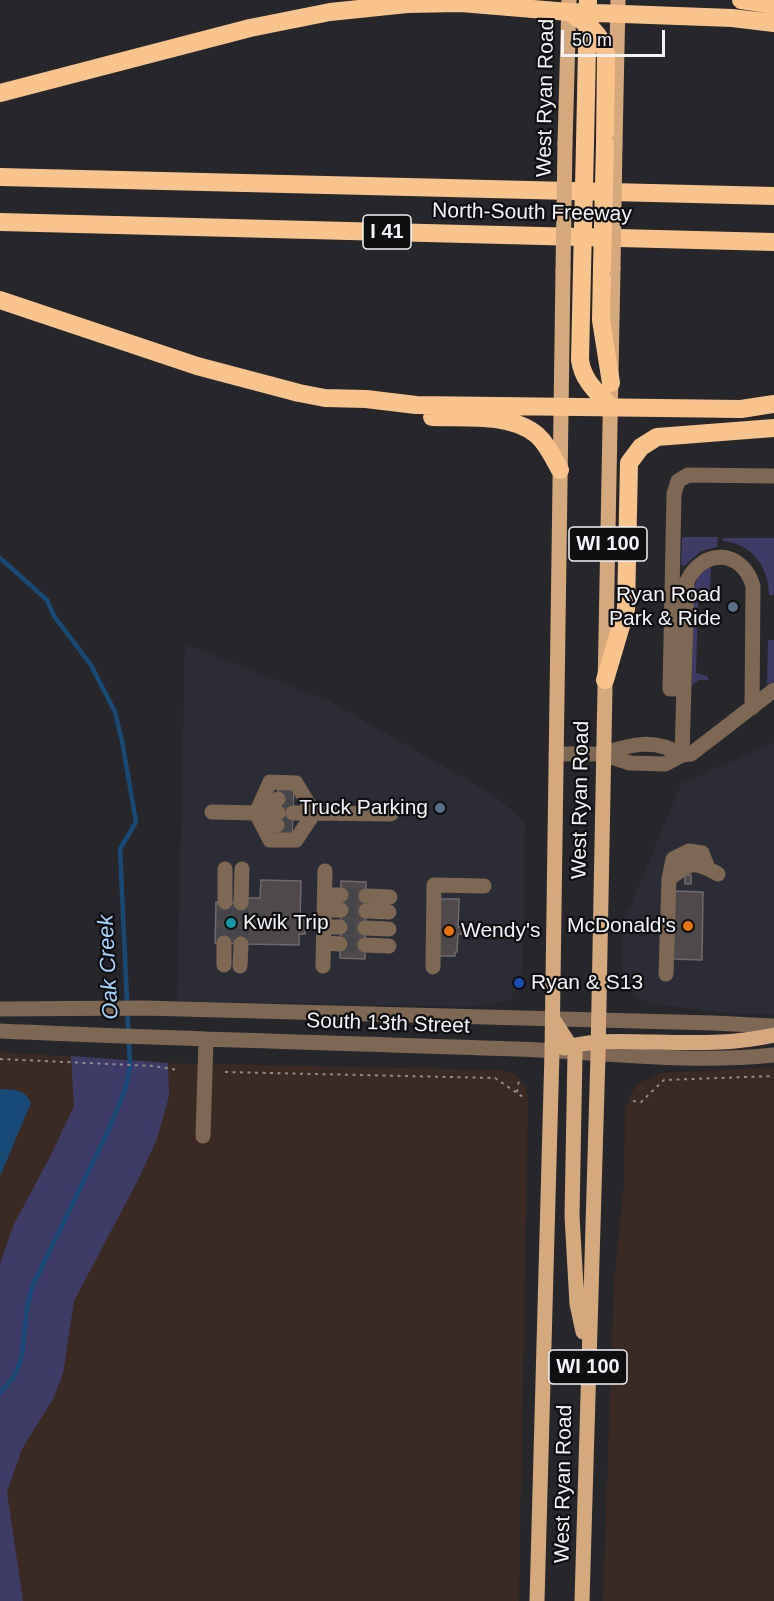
<!DOCTYPE html>
<style>
body{margin:0}
#map{position:relative;width:774px;height:1601px;overflow:hidden;background:#26262b;font-family:Helvetica,sans-serif}
canvas{display:block}
.scale{position:absolute;left:561px;top:30px;width:104px;height:27px;box-sizing:border-box;border:3px solid #f3f3f7;border-top:0;padding-left:8px;font-size:18px;line-height:21px;white-space:nowrap;color:#f3f3f7;-webkit-text-stroke:4px #0f0f12;paint-order:stroke}
</style>
<div id="map">
<canvas width="774" height="1601"></canvas>
<div class="scale">50 m</div>
</div>
<script>
const c = document.querySelector('canvas').getContext('2d');
c.lineJoin = 'round';
function fill(path, color) {
  c.fillStyle = color;
  c.fill(path, 'evenodd');
}
function strokePath(path, color, width, dash) {
  c.strokeStyle = color;
  c.lineWidth = width;
  c.lineCap = dash ? 'butt' : 'round';
  c.setLineDash(dash || []);
  c.stroke(path);
}
function drawText(font, color, halo, rows, align = 'center') {
  c.font = font + ' Helvetica,sans-serif';
  c.lineWidth = 4.5;
  c.setLineDash([]);
  c.textBaseline = 'middle';
  c.strokeStyle = halo;
  c.fillStyle = color;
  for (const [text, x, y, turn = 0] of rows) {
    c.save();
    c.translate(x, y);
    c.rotate((+turn || 0) * Math.PI / 180);
    c.textAlign = isNaN(turn) ? turn : align;
    if (halo) c.strokeText(text, 0, 0);
    c.fillText(text, 0, 0);
    c.restore();
  }
}
fill(new Path2D(`
 M185,644L329,701L492,794L525,822L523,969L520,986L510,999L504,1002L470,1007L177,1001Z
 M774,742V1015L728,1013L652,1004L638,998L627,986L623,976L622,919L631,905L681,784Z`), '#2c2c37');
fill(new Path2D(`
 M0,1052L168,1063L499,1070L512,1073L520,1079L526,1088L528,1101L519,1601H0Z
 M774,1067V1601H603L614,1284L624,1184L625,1111L629,1099L634,1089L641,1082L661,1073Z`), '#3b2923');
fill(new Path2D(`
 M684,537H718L717,547L701,551L684,566L681,565L682,538Z
 M723,538H774V595H769C769,567 752,544 723,541Z
 M709,567L711,568L710,594L693,593L698,575Z
 M693,598L710,599L708,603L698,601L696,673L707,676L709,680H699L692,685Z
 M768,640H774V681L767,685Z
 M71,1056L168,1063L169,1096L157,1139L138,1180L74,1301L63,1374L53,1399L22,1449L7,1492L23,1601H0V1264L14,1224L51,1155L74,1106Z`), '#3e3b67');
fill(new Path2D(`
 M0,1089C14,1090 24,1088 31,1103L0,1176Z`), '#184a78');
strokePath(new Path2D(`
 M0,558L47,600L54,616L91,665L115,712L122,741L136,822L120,849L130,1067L125,1090L110,1127L33,1285L27,1306L22,1356L14,1377L0,1393`), '#184a78', 4.5);
const building = new Path2D(`
 M278,785H294L292,837H277Z
 M685,875H691V884H685Z
 M261,880L301,881L300,920H305V934H299V945L246,944L247,898H260Z
 M341,881L366,882L365,959L340,958Z
 M674,891L703,892L702,960L673,959Z
 M438,899H459L458,927H462V934H458L457,952H455V956H437Z
 M216,902L247,903L246,944L215,943Z`);
fill(building, '#4f494c');
strokePath(building, '#6f696c', 1.5);
strokePath(new Path2D(`
 M278,799H293
 M277,825L293,826
 M341,895L366,896
 M341,910L366,911
 M340,927L365,928
 M224,943L225,902
 M241,944V903
 M340,944L365,945`), '#45454a', 15, [15, 8]);
strokePath(new Path2D(`
 M0,1059L153,1066L179,1070
 M225,1072L495,1078L523,1097
 M517,1092L519,1080
 M633,1101L641,1102L664,1080L774,1076`), '#8d8d92', 2, [3, 4.5]);
strokePath(new Path2D(`
 M683,689H670L674,494L678,481L688,475L774,476
 M556,754H602L630,763L665,764L682,755L691,754L774,690
 M602,754C631,744 655,738 682,755L687,581C703,548 742,549 753,586L752,708
 M212,812L256,813L270,782L296,783L314,813L391,814
 M278,813H256L270,840H296L314,813
 M293,813H314
 M277,825L256,813L278,799
 M669,879L673,859L689,851L702,853L708,868
 M325,895H341
 M366,896L390,897
 M225,902V869
 M241,903L242,869
 M324,910H341
 M366,911L389,912
 M324,927H340
 M365,928L389,929
 M324,943L340,944
 M365,945L389,946
 M224,965V943
 M240,966L241,944
 M323,966L325,871
 M433,967L434,885L484,886
 M666,974L669,879C691,862 693,860 718,874
 M0,1009L143,1008L713,1023L774,1026
 M0,1031C172,1039 344,1043 516,1049C602,1052 688,1064 774,1055
 M203,1136L206,1039`), '#7e6853', 15);
strokePath(new Path2D(`
 M565,144L569,0
 M615,144L618,0
 M553,1019L575,1053L572,1216L577,1304L583,1332
 M564,1048C594,1039 624,1042 655,1042C694,1043 735,1044 774,1035
 M537,1601L552,1052L563,271
 M582,1601L598,1055L613,268`), '#d6a97c', 15);
strokePath(new Path2D(`
 M741,0L774,5
 M569,12C586,23 602,33 606,54L605,144
 M0,93L250,28L330,12L407,4L461,3L569,12L732,18L774,23
 M585,144L588,0
 M0,177L774,196
 M0,222L774,242
 M602,268L601,320L611,383
 M582,270L580,360C583,381 597,392 611,407
 M0,300L197,366L299,393L325,398L366,399L416,405L741,409L774,404
 M432,417C464,418 512,413 537,435C547,444 553,457 560,470
 M605,680L626,609L629,463L641,447L657,437L774,428`), '#f9c38c', 18);
strokePath(new Path2D(`
 M613,268L615,144
 M563,271L565,144`), '#d6a97c', 15);
strokePath(new Path2D(`
 M602,268L605,144
 M582,270L585,144`), '#f9c38c', 18);
for (const [x, y, r, color] of [
 [733,607,6,"#5c6f8a"],
 [440,808,6,"#5c6f8a"],
 [231,923,6,"#0f9aa8"],
 [688,926,6,"#e8710a"],
 [449,931,6,"#e8710a"],
 [519,983,6,"#1a4fb4"]
]) {
  const dot = new Path2D();
  dot.arc(x, y, r, 0, 2 * Math.PI);
  c.fillStyle = color;
  c.fill(dot);
  strokePath(dot, '#0f0f12', 2);
}
for (const [x, y, w] of [
 [387,232,48],
 [608,544,78],
 [588,1367,78]
]) {
  const box = new Path2D();
  box.roundRect(x - w / 2, y - 17, w, 34, 4.5);
  c.fillStyle = '#0f0f12';
  c.fill(box);
  strokePath(box, '#f3f3f7', 1.5);
}
drawText('bold 20px', '#f3f3f7', null, [
 ["I 41",387,232],
 ["WI 100",608,544],
 ["WI 100",588,1367]
]);
drawText('21px', '#f3f3f7', '#0f0f12', [
 ["West Ryan Road",546,98,-89],
 ["North-South Freeway",532,213,1],
 ["West Ryan Road",581,800,-89],
 ["South 13th Street",388,1024,2],
 ["West Ryan Road",564,1484,-89]
]);
drawText('21px', '#f3f3f7', '#0f0f12', [
 ["Ryan Road",721,595],
 ["Park & Ride",721,619],
 ["Truck Parking",428,808],
 ["Kwik Trip",243,923,"left"],
 ["McDonald's",676,926],
 ["Wendy's",461,931,"left"],
 ["Ryan & S13",531,983,"left"]
], 'right');
drawText('italic 22px', '#a7d0fb', '#0f0f12', [
 ["Oak Creek",109,967,-93]
]);
</script>
